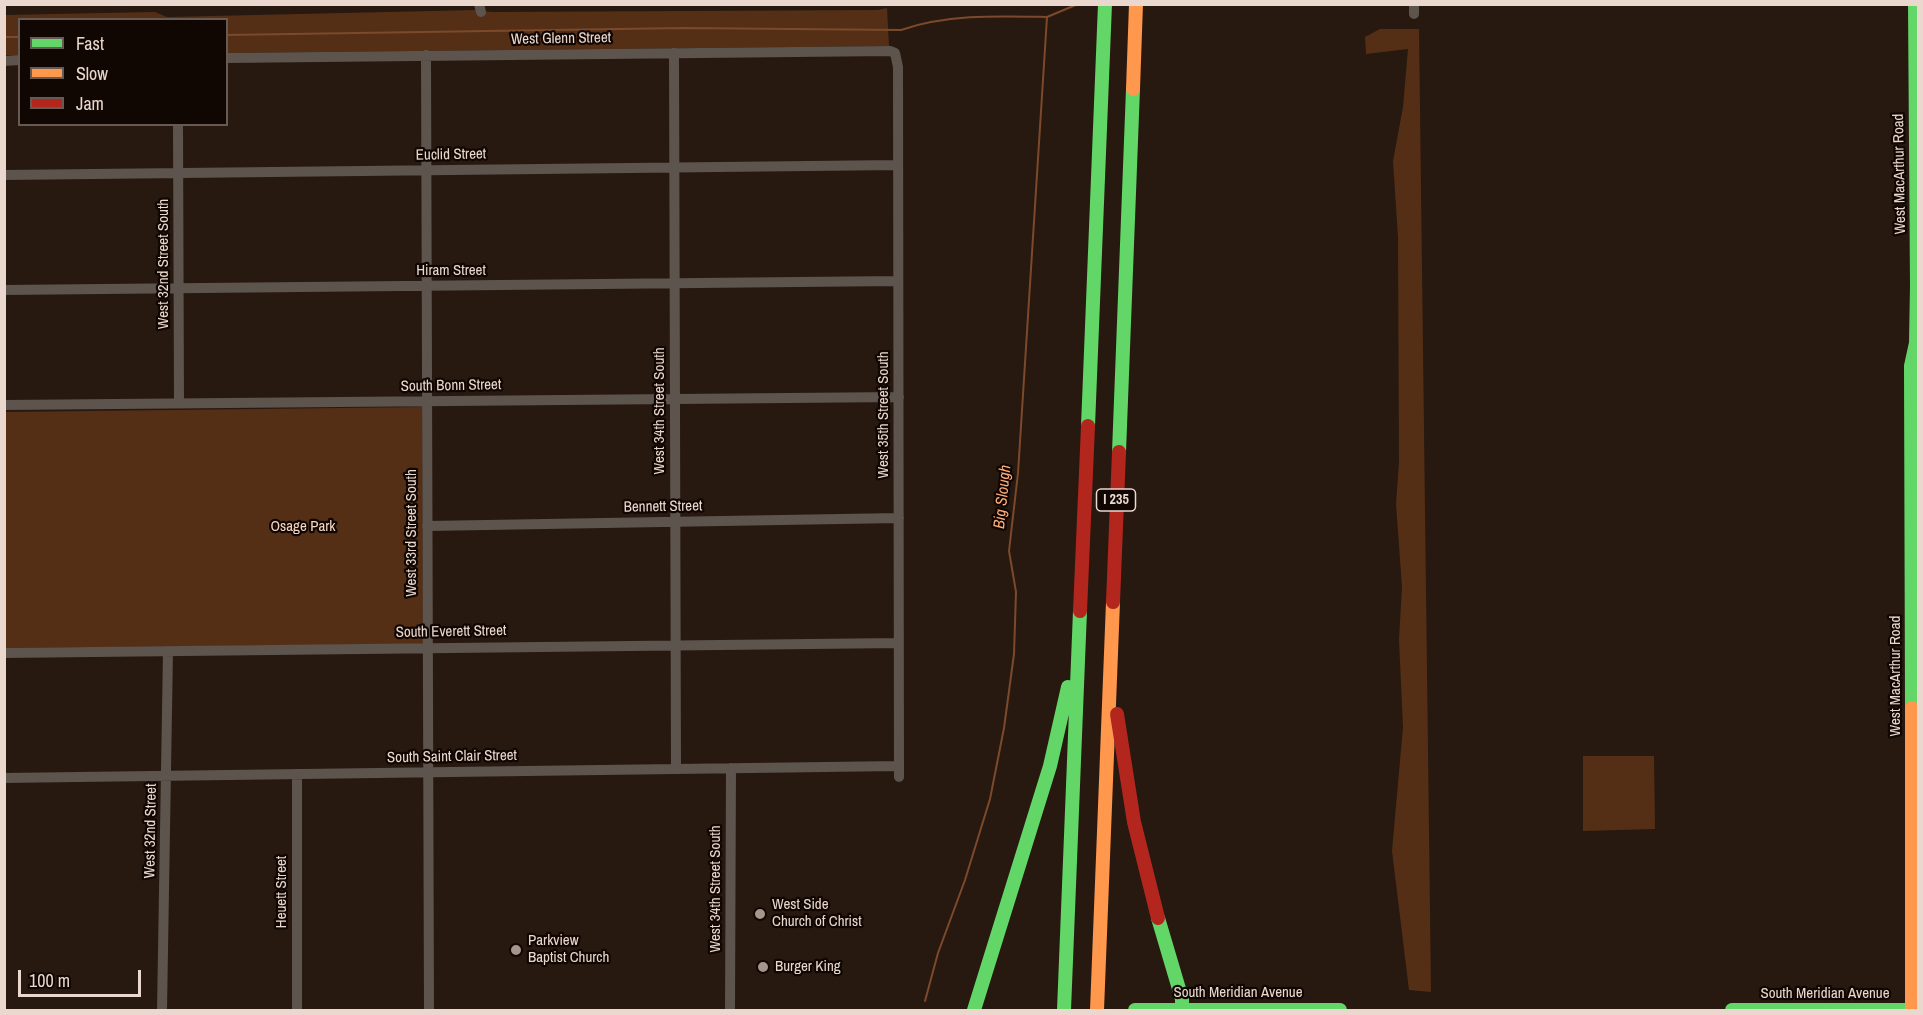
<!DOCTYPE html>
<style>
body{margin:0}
#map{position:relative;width:1923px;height:1015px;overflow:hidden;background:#271910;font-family:"Archivo Narrow",sans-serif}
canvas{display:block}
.frame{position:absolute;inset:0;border:6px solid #ead8ce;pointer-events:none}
.legend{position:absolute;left:18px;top:18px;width:210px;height:108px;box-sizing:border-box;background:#100602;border:2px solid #675a54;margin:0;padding:8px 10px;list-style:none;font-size:18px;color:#ead8ce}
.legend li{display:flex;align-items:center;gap:12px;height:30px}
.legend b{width:30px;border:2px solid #675a54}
.scale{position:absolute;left:18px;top:970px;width:123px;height:27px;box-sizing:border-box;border:3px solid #ead8ce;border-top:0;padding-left:8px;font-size:18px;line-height:21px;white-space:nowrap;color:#ead8ce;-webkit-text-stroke:4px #100602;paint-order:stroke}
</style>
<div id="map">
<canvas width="1923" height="1015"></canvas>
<div class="frame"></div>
<ul class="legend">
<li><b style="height:8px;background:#63d668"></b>Fast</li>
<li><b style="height:8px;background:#ff974d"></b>Slow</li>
<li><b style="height:8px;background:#b3261e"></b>Jam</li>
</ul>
<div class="scale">100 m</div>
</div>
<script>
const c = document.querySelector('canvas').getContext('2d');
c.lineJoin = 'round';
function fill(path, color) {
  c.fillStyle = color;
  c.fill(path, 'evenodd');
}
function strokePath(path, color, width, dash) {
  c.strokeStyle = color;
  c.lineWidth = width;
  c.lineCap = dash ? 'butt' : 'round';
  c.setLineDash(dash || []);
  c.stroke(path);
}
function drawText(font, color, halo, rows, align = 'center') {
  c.font = font + ' "Archivo Narrow",sans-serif';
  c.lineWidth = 4.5;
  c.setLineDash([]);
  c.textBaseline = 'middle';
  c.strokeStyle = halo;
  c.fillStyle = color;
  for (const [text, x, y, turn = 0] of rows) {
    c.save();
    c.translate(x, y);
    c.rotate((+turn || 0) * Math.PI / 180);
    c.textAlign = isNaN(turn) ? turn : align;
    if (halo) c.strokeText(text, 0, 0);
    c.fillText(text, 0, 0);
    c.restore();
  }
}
fill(new Path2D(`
 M887,8L889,46L227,53L226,20H20L19,55H5L4,15L155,12L167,17L475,10L492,12L878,10Z
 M1380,29H1419L1431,992L1409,990L1392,851L1403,727L1399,640L1402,587L1396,504L1399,462L1398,237L1393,161L1403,107L1408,49L1366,54L1365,37Z
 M422,407L423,644L5,648L4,412Z
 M1583,756H1654L1655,829L1583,831Z`), '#542f16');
strokePath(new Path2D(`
 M226,35L684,28L901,30C948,14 998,16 1047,17
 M4,37H20
 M925,1001L938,953L965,880L990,799L1004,728L1014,654L1016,592L1009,551L1018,473L1047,17L1078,4`), '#7c4a2a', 2);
strokePath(new Path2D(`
 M479,4L481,12
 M1414,4V14
 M674,53L676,769
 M426,55L429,1010
 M226,58L890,51L895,53L898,67L899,777
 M4,61L20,60
 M178,124L179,403
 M4,175L898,165
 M4,290L898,281
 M4,405L899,397
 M427,526L899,518
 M4,653L899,643
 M4,778L899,766
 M162,1010L168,651
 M297,1010V774
 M730,1010L731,768`), '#5d544e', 10);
strokePath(new Path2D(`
 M1088,426L1105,4
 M1119,452L1133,89
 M1912,708L1911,366L1916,343L1917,286L1915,4
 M1158,918L1182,999V1010
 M974,1010L1050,766L1068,687
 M1064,1010L1080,611
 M1135,1010H1340
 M1732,1010H1918`), '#63d668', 14);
strokePath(new Path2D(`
 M1133,89L1136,4
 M1912,708V1010
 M1097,1010L1113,602`), '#ff974d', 14);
strokePath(new Path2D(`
 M1113,602L1119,452
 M1080,611L1088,426
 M1117,714L1134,822L1158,918`), '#b3261e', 14);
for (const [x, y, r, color] of [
 [760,914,6,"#a6958c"],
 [516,950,6,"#a6958c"],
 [763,967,6,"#a6958c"]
]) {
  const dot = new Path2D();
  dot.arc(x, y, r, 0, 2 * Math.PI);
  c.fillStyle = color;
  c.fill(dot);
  strokePath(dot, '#100602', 2);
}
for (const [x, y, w] of [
 [1116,500,39]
]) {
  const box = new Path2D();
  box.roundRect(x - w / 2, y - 11, w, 22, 4.5);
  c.fillStyle = '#100602';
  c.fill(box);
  strokePath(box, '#ead8ce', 1.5);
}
drawText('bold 14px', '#ead8ce', null, [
 ["I 235",1116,500]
]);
drawText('15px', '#ead8ce', '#100602', [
 ["West Glenn Street",561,39,-1],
 ["Euclid Street",451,155,-1],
 ["West MacArthur Road",1900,174,-91],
 ["West 32nd Street South",164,264,-90],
 ["Hiram Street",451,271],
 ["South Bonn Street",451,386,-1],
 ["West 34th Street South",660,411,-90],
 ["West 35th Street South",884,415,-90],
 ["Bennett Street",663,507,-1],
 ["West 33rd Street South",412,533,-90],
 ["South Everett Street",451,632,-1],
 ["West MacArthur Road",1896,676,-90],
 ["South Saint Clair Street",452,757,-1],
 ["West 32nd Street",151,831,-89],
 ["West 34th Street South",716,889,-90],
 ["Heuett Street",282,892,-90],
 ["South Meridian Avenue",1238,993],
 ["South Meridian Avenue",1825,994]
]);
drawText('15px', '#f6d4c0', '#100602', [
 ["Osage Park",303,527]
]);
drawText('15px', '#ead8ce', '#100602', [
 ["West Side",772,905],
 ["Church of Christ",772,922],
 ["Parkview",528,941],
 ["Baptist Church",528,958],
 ["Burger King",775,967]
], 'left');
drawText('italic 16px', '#ffae7b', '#100602', [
 ["Big Slough",1003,497,-84]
]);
</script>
